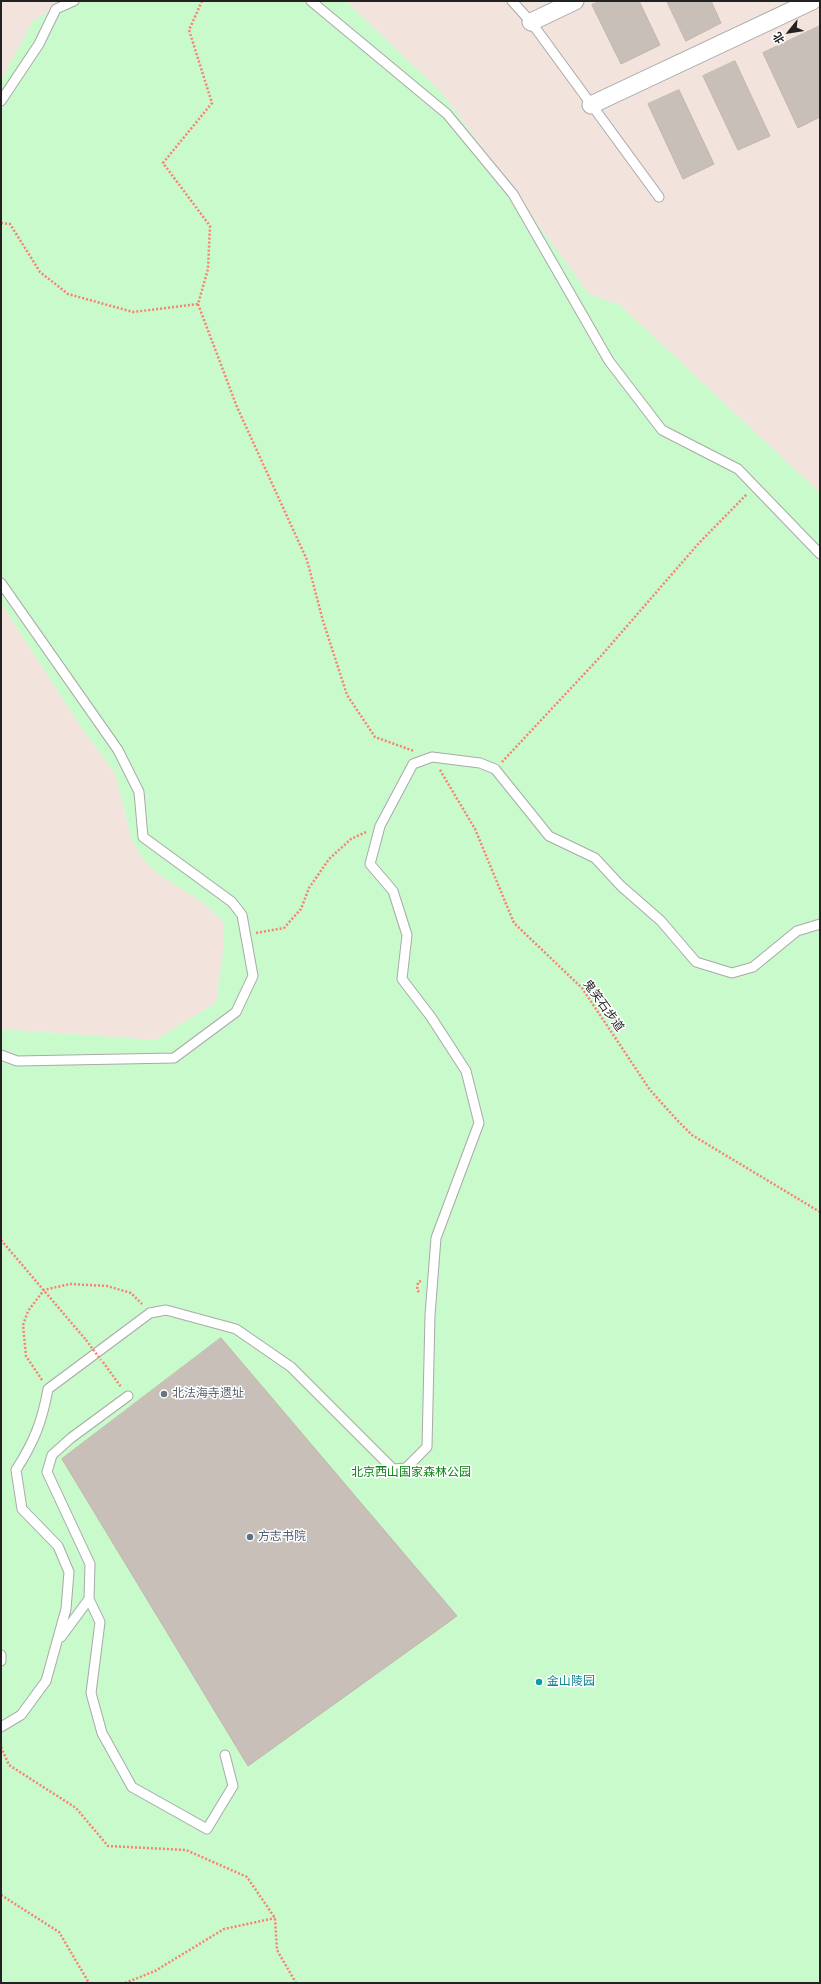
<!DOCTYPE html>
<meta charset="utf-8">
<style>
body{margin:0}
#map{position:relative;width:821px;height:1984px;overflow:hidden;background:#f2efe9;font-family:"DM Sans","Noto Sans SC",sans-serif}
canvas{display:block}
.frame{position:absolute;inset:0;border:2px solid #222;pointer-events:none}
.north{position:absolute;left:769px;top:12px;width:40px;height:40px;-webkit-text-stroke:3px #fff;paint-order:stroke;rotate:240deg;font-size:11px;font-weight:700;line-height:16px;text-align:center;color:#222}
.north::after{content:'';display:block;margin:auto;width:14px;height:18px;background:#222;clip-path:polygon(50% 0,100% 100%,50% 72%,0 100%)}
</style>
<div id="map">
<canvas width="821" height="1984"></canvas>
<div class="frame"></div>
<div class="north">北</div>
</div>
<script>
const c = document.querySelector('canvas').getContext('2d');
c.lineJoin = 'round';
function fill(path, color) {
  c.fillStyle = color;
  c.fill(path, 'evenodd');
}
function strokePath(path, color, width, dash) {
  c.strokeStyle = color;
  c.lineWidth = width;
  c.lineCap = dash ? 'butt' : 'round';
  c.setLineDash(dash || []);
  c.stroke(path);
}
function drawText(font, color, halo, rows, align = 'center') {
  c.font = font + ' "DM Sans","Noto Sans SC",sans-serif';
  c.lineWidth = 3;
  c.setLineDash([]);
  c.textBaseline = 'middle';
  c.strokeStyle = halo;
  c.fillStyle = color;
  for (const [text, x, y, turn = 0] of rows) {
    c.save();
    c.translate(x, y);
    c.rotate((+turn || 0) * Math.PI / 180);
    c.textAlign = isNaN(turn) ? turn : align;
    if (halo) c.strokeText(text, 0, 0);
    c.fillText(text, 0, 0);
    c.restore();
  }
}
fill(new Path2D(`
 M1,1H66L1,81Z
 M346,1H820V493L620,305L589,294L442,93Z
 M1,603L81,727L115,773L122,797L125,817L180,887L202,902L223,921V952L216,1003L155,1040L1,1029Z`), '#f3e3dd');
fill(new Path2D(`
 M66,1H346L442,93L589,294L620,305L820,493V1983H1V1029L155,1040L216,1003L223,952V921L202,902L158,874L143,859L132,840L115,773L81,727L1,603V81L33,21Z`), '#c8facc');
const building = new Path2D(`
 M600,1H639L660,45L621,64L592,5Z
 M667,1H711L721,23L686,41Z
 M820,26V117L798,128L763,53Z
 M735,61L770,136L738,150L703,76Z
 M679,90L714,164L683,179L648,104Z
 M221,1338L457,1616L248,1766L62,1459Z`);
fill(building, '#c7bfb8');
strokePath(building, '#c4b6ab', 1);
const service = new Path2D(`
 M311,1L447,114L513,194L609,361L662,430L738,469L820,554
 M512,1L531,22L659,197
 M1,101L39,44L56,9L74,1
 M1,583L118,750L139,792L143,837L232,902L242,915L253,976L236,1012L174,1058L17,1061L1,1055
 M89,1599L100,1622L91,1693L102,1733L132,1787L207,1829L233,1786L225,1755
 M61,1637L89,1599L90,1564L47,1472L52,1455L71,1438L128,1396
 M1,1655V1661
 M1,1727L21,1715L46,1681L66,1609L69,1572L58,1546L22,1509L16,1470C34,1442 42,1422 48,1389L150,1313L166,1310L236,1329L291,1367L393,1469L406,1468L427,1447L430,1315L436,1238L479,1123L466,1071L431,1017L402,979L407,935L393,891L370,864L380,826L413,764L432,757L480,763L495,769L549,836L595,858L621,886L661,921L696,962L732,973L753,967L797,931L820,924`);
const minor = new Path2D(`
 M531,22L575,1
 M591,105L812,1`);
strokePath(service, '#a9a9a9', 11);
strokePath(minor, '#a9a9a9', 19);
strokePath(new Path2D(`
 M202,1L189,30L212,103L163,163L210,226L208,269L198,304L237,407L307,560L323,621L347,695L375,737L414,751
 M1,223L10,224L40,272L68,294L133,312L198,304
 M502,762L601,656L699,543L747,494
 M440,770L475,829L514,923L582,988L650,1090L677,1120L692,1135L820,1212
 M256,933L284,928L301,909L309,888L329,859L351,839L366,832
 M1,1240L86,1340
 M419,1292L417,1290L418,1282L421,1281
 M103,1362L121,1387
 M42,1380L26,1356L23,1325L28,1311L44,1290L70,1284L107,1286L131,1293L142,1304
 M1,1747L9,1765L76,1808L108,1846L186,1850L247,1877L275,1918L277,1950L296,1983
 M1,1895L59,1932L89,1983
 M125,1983L155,1971L224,1929L275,1918`), '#fa8072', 2.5, [2, 2]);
strokePath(service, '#fff', 9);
strokePath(minor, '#fff', 17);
strokePath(new Path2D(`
 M86,1340L101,1360`), '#fa8072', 2.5, [2, 2]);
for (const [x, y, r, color] of [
 [164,1394,4,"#6b7280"],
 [250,1537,4,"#5c6f8a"],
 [539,1682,4,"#0f9aa8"]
]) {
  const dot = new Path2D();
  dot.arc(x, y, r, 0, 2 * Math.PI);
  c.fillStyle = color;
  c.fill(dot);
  strokePath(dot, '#fff', 1.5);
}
drawText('12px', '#222', '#fff', [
 ["鬼笑石步道",603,1006,54]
]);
drawText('12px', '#5b616d', '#fff', [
 ["北法海寺遗址",172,1394]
], 'left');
drawText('12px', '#0c8416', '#fff', [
 ["北京西山国家森林公园",411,1473]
]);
drawText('12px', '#4e5e75', '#fff', [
 ["方志书院",258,1537]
], 'left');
drawText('12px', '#0d838f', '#fff', [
 ["金山陵园",547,1682]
], 'left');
</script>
